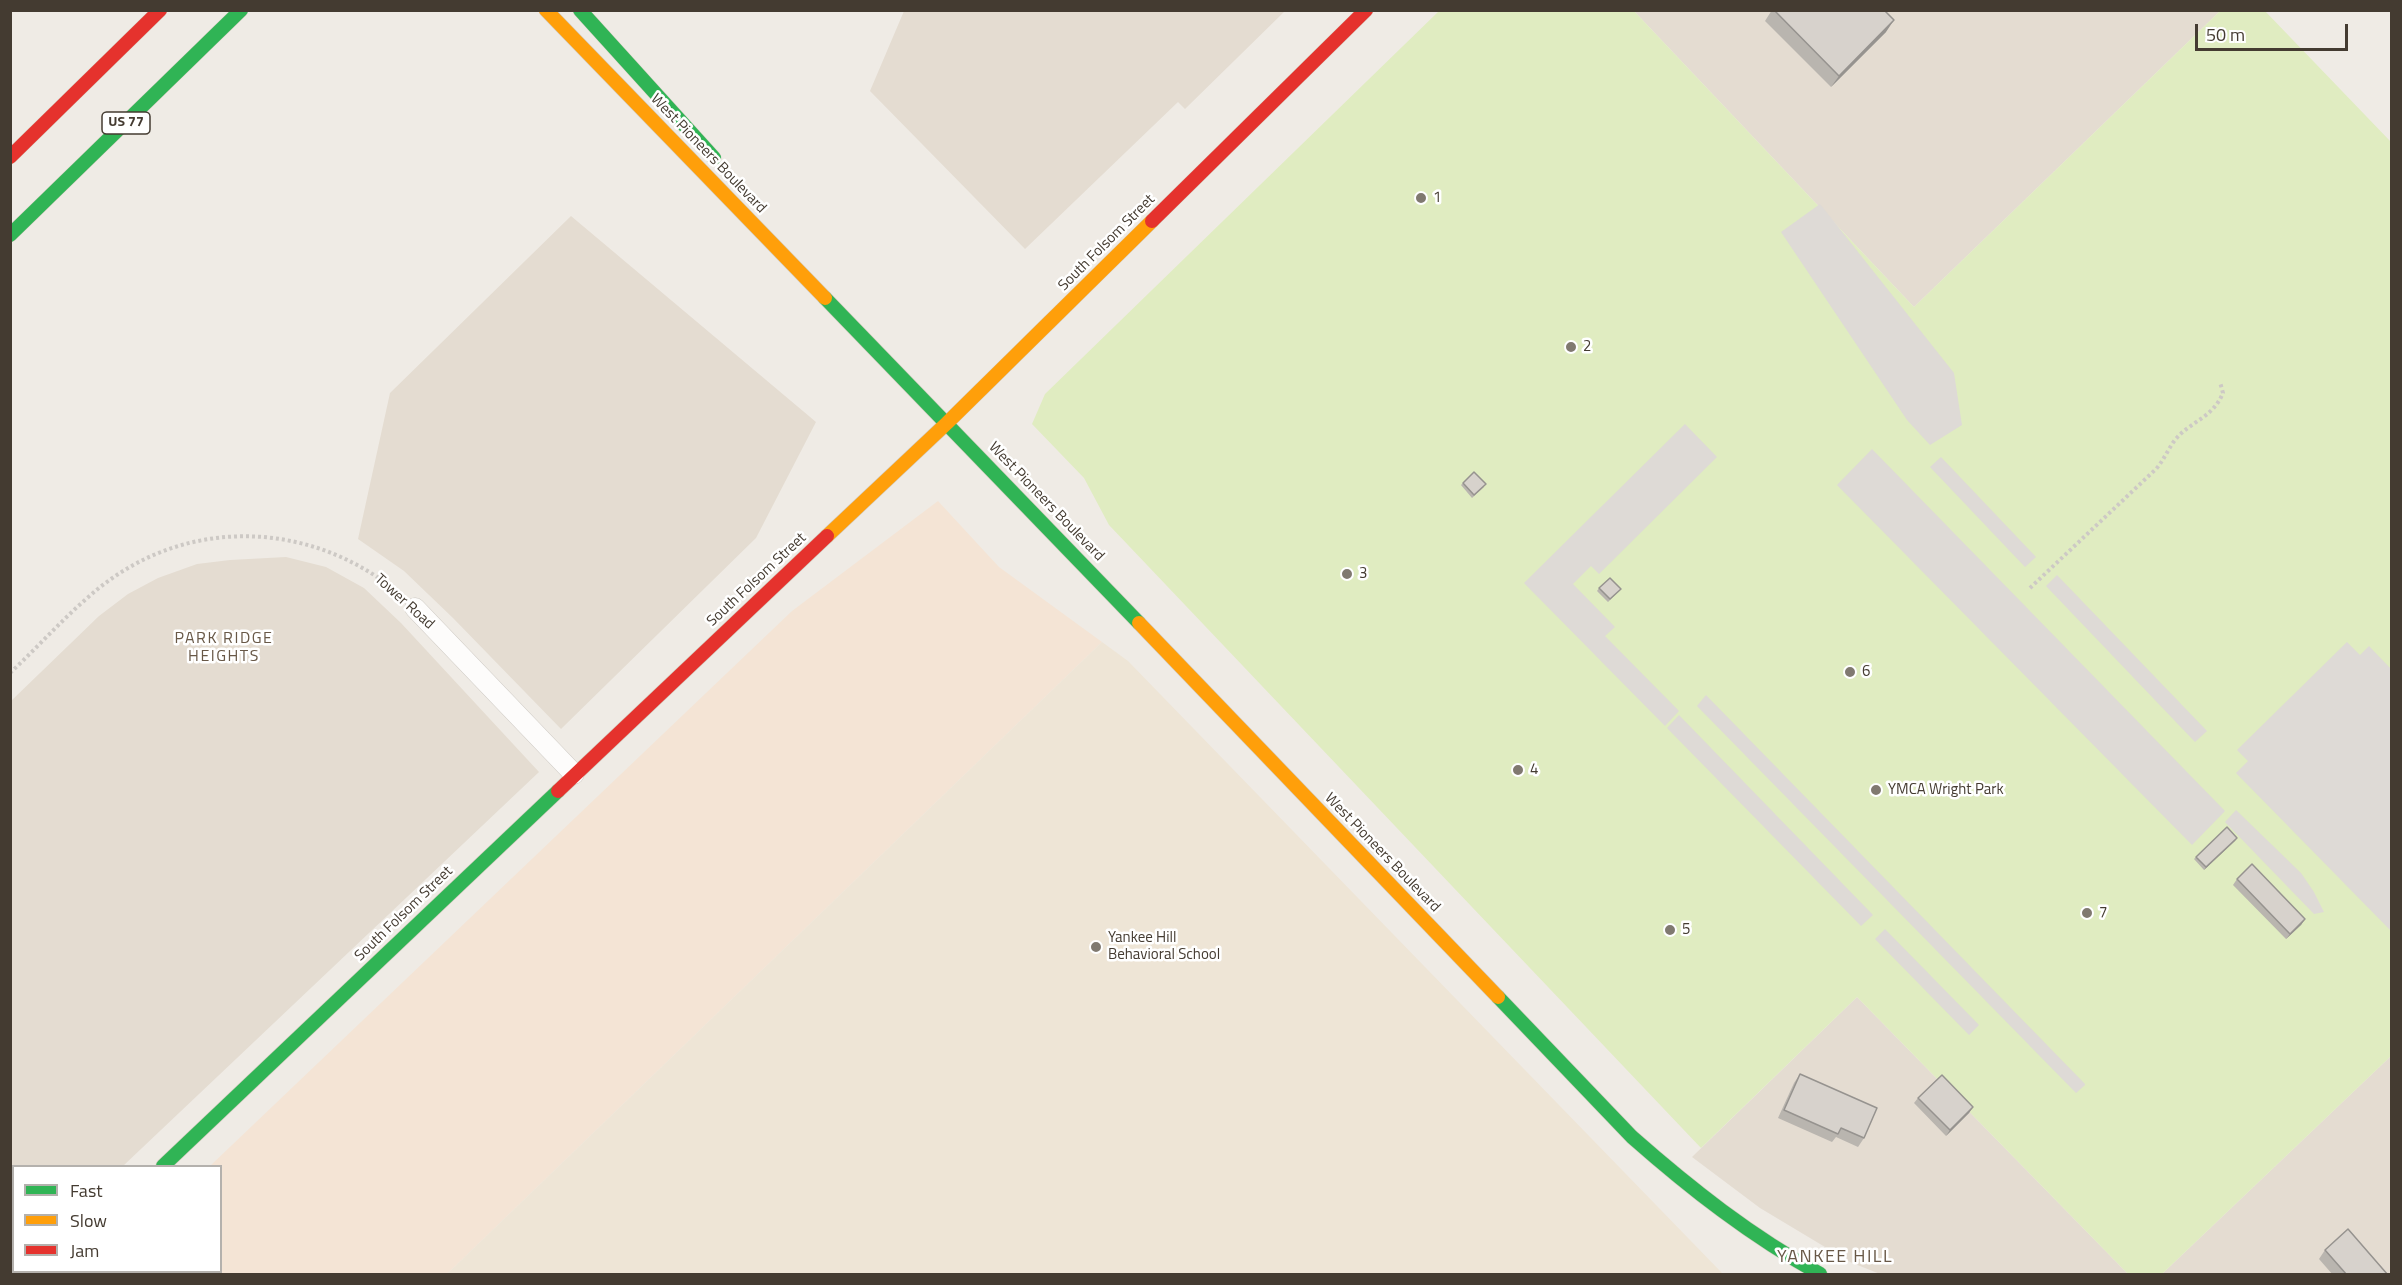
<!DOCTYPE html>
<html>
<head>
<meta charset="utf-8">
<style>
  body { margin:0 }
  #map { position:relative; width:2402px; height:1285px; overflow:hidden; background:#efebe5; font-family:"Titillium Web",sans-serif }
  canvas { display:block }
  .frame { position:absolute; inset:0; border:12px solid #443b31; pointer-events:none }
  .legend { position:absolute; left:12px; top:1165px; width:210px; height:108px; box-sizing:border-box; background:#fff; border:2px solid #b4b1ad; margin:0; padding:8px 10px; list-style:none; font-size:18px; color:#443b31 }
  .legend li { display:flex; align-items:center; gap:12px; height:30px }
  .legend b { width:30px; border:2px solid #b4b1ad }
  .scale { position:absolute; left:2195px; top:24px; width:153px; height:27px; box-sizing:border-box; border:3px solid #443b31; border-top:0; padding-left:8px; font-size:18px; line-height:21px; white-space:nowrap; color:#443b31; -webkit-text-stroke:4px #fff; paint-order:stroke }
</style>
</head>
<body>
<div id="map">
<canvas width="2402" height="1285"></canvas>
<div class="frame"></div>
<ul class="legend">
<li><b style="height:8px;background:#30b455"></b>Fast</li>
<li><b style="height:8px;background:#ff9f0a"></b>Slow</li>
<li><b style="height:8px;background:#e5322d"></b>Jam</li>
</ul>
<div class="scale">50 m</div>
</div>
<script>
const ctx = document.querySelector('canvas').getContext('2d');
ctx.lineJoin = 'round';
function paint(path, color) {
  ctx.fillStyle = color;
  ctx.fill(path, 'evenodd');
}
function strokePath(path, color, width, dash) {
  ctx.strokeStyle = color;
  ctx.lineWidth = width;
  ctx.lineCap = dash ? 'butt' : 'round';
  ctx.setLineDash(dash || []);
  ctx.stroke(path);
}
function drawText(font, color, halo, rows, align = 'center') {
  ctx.font = font + ' "Titillium Web",sans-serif';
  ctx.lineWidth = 5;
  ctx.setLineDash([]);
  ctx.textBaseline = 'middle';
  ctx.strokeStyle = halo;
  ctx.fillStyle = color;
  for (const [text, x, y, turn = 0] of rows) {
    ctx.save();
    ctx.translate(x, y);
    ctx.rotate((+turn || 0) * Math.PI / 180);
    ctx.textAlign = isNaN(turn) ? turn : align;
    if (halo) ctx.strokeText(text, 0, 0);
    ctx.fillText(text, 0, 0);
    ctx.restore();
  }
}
paint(new Path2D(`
  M904,11V10L1285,11L1185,109L1178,102L1025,249L870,91Z
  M1634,11H2220L1914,307Z
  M571,216L816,422L756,538L561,729L453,618L404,571L358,539L390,393Z
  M286,557L326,567L364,588L401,623L539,772L123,1166H14V1268L11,1270V701L99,616L128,594L158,578L197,564L230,560Z
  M1857,997L2128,1274H1880L1850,1262L1760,1208L1692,1157Z
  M2391,1056V1274H2162Z`), '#e4dcd1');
paint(new Path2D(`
  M938,501L999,567L1102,642L447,1274H115V1272H220V1166H210L792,611Z`), '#f4e4d5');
paint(new Path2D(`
  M1102,642L1128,661L1723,1274H447Z`), '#eee5d6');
paint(new Path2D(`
  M1439,11H1634L1914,307L2220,11H2265L2391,142V1056L2162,1274H2128L1857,997L1701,1148L1109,525L1084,478L1032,424L1045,394Z`), '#e0ecc1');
paint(new Path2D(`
  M1820,204L1954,373L1962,425L1930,445L1907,420L1781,232Z
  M1685,424L1717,457L1599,574L1591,566L1573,584L1615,627L1605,636L1679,711L1665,726L1524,583Z
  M1872,449L2225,811L2192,845L1837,485Z
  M1941,457L2036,557L2025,567L1930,467Z
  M2057,575L2207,731L2195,742L2046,586Z
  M2347,642L2360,655L2369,646L2391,669V931L2236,773L2248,761L2237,750Z
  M1706,695L2085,1084V1085L2076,1093L1697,706Z
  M1679,715L1873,915L1861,926L1667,728Z
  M2236,810L2301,873L2314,892L2324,912L2314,914L2225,822Z
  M1885,929L1979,1025L1969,1035L1875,939Z`), '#dedad6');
const street = new Path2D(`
  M415,608L574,774`);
const fast = new Path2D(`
  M580,10L714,158
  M10,235L241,10
  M825,298L1139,623
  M1498,997L1632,1137C1691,1189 1751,1236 1820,1274
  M163,1166L558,791`);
const slow = new Path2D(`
  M546,10L825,298
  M827,536L947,423L1152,221
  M1139,623L1498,997
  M51,1274L54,1272`);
const jam = new Path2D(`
  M10,157L160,10
  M1152,221L1366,10
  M558,791L827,536`);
strokePath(street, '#cbc7c1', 21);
strokePath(fast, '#d0c9bc', 15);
strokePath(slow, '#d0c9bc', 15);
strokePath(jam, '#d0c9bc', 15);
strokePath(new Path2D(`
  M2030,588L2156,469C2164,460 2168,449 2175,440C2190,421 2212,419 2223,393L2220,382
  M10,673C40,645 68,613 99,588C190,515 314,521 401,595`), '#cdc9c5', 4, [3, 3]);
strokePath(street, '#fdfcfb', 20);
strokePath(fast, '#30b455', 14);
strokePath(slow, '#ff9f0a', 14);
strokePath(jam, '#e5322d', 14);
paint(new Path2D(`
  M1772,10H1884L1886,32L1831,87L1765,21Z
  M1463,483L1484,487L1472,498L1461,485Z
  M1599,588L1621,589L1608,602L1597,591Z
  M2237,838L2204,870L2194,859L2196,857Z
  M2237,879L2305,919L2301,925L2286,939L2233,885Z
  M1800,1074L1864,1138L1858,1147L1836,1137L1832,1142L1778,1118L1794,1083Z
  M1918,1098L1973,1107L1969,1113L1946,1136L1914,1103Z
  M2325,1250L2388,1275H2333L2319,1259Z`), '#b9b5af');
paint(new Path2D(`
  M1894,20L1886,32L1831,87L1839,76Z
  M2237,838L2235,841L2204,870L2206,867Z
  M2305,919L2301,925L2286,939L2290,934Z
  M1973,1107L1969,1113L1946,1136L1950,1130Z`), '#96938f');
const building = new Path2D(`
  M1774,10H1884L1894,20L1839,76Z
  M1474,472L1486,484L1474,495L1463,483Z
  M1610,578L1621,589L1610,599L1599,588Z
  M2227,827L2237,838L2206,867L2196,857Z
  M2252,864L2305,919L2290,934L2237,879Z
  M1800,1074L1877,1108L1864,1138L1841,1128L1838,1134L1784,1110Z
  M1942,1075L1973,1107L1950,1130L1918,1098Z
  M2348,1229L2388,1275H2347L2325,1250Z`);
paint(building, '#d7d2cc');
strokePath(building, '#96938f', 1.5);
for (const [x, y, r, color] of [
  [1421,198,6,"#807970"],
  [1571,347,6,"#807970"],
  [1347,574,6,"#807970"],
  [1850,672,6,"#807970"],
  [1518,770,6,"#807970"],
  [1876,790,6,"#807970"],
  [2087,913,6,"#807970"],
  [1670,930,6,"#807970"],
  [1096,947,6,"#807970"]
]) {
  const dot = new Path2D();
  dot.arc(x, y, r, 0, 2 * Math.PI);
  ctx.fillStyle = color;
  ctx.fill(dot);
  strokePath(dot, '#fff', 2);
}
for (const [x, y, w] of [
  [126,123,48]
]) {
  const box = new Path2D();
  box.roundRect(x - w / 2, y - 11, w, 22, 4.5);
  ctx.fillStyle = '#fff';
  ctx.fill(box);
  strokePath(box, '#443b31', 1.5);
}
drawText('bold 14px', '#443b31', null, [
  ["US 77",126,123]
]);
drawText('15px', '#443b31', '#fff', [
  ["West Pioneers Boulevard",708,154,46],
  ["South Folsom Street",1107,243,-45],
  ["West Pioneers Boulevard",1046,502,46],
  ["South Folsom Street",757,580,-43],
  ["Tower Road",404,602,42],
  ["West Pioneers Boulevard",1382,853,46],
  ["South Folsom Street",404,914,-44]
]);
drawText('15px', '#443b31', '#fff', [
  ["1",1433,198],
  ["2",1583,347],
  ["3",1359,574],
  ["6",1862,672],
  ["4",1530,770],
  ["YMCA Wright Park",1888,790],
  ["7",2099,913],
  ["5",1682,930],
  ["Yankee Hill",1108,938],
  ["Behavioral School",1108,955]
], 'left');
ctx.letterSpacing = '1.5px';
drawText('16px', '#685847', '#fff', [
  ["PARK RIDGE",224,639],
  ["HEIGHTS",224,657]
]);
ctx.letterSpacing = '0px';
ctx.letterSpacing = '1.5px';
drawText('18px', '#685847', '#fff', [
  ["YANKEE HILL",1835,1258]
]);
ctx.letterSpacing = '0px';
</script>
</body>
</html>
